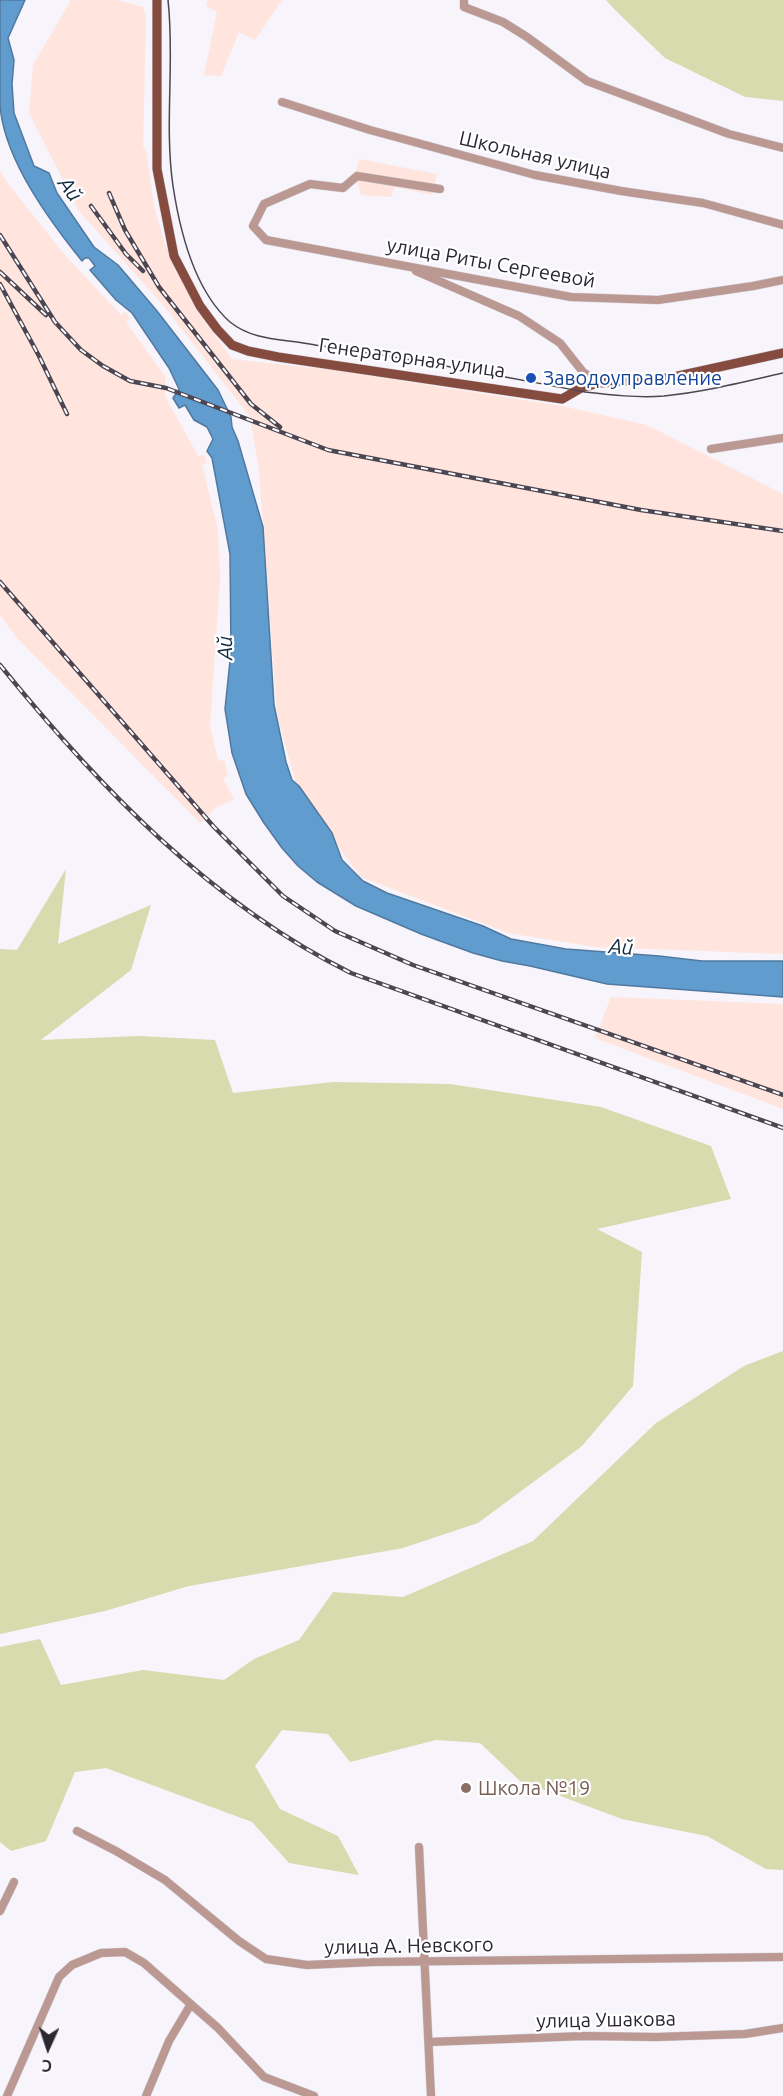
<!DOCTYPE html>
<html>
<head>
<meta charset="utf-8">
<style>
  body { margin:0 }
  #map { position:relative; width:783px; height:2096px; overflow:hidden; background:#f7f4fb; font-family:Ubuntu,sans-serif }
  canvas { display:block }
  .north { position:absolute; left:18px; top:2018px; width:60px; height:60px; -webkit-text-stroke:4px #fff; paint-order:stroke; rotate:183deg; font-size:16px; font-weight:700; line-height:24px; text-align:center; color:#2d2734 }
  .north::after { content:''; display:block; margin:auto; width:21px; height:27px; background:#2d2734; clip-path:polygon(50% 0,100% 100%,50% 72%,0 100%) }
</style>
</head>
<body>
<div id="map">
<canvas width="783" height="2096"></canvas>
<div class="north">С</div>
</div>
<script>
const ctx = document.querySelector('canvas').getContext('2d');
ctx.lineJoin = 'round';
function paint(path, color) {
  ctx.fillStyle = color;
  ctx.fill(path, 'evenodd');
}
function strokePath(path, color, width, dash) {
  ctx.strokeStyle = color;
  ctx.lineWidth = width;
  ctx.lineCap = dash ? 'butt' : 'round';
  ctx.setLineDash(dash || []);
  ctx.stroke(path);
}
function drawText(font, color, halo, rows, align = 'center') {
  ctx.font = font + ' Ubuntu,sans-serif';
  ctx.lineWidth = 4.5;
  ctx.setLineDash([]);
  ctx.textBaseline = 'middle';
  ctx.strokeStyle = halo;
  ctx.fillStyle = color;
  for (const [text, x, y, turn = 0] of rows) {
    ctx.save();
    ctx.translate(x, y);
    ctx.rotate((+turn || 0) * Math.PI / 180);
    ctx.textAlign = isNaN(turn) ? turn : align;
    if (halo) ctx.strokeText(text, 0, 0);
    ctx.fillText(text, 0, 0);
    ctx.restore();
  }
}
paint(new Path2D(`
  M71,0H117L143,7L146,17L143,148L146,149L154,206L165,244L198,312L232,359L332,370L562,406L647,425L783,494V954L595,947L508,933L361,877L300,798L277,715L259,470L250,417L163,305L78,210L29,113L33,65Z
  M208,0H282L255,40L239,32L221,76L204,75L217,12L206,6Z
  M359,159L437,174L432,195L395,187L391,197L361,195L355,175Z
  M0,171L6,181L65,255L121,315L126,312L130,319L126,322L165,376V396L198,456L204,455L207,463L202,464L218,530L220,579L210,725L218,761L224,760L228,775L223,778L234,799L214,809L204,821L200,823L16,637L0,615Z
  M611,997L783,1004V1109L595,1038Z`), '#ffe5dd');
paint(new Path2D(`
  M606,0H783V101L745,97L665,58L615,10Z
  M66,869L58,944L151,905L131,970L41,1040L139,1036L215,1040L233,1093L333,1082L450,1084L601,1107L711,1146L731,1199L597,1229L642,1252L633,1386L582,1446L478,1523L403,1548L189,1586L105,1611L0,1634V949L17,950Z
  M783,1351V1870L766,1869L707,1836L622,1819L520,1781L480,1743L436,1740L350,1762L328,1734L282,1730L255,1766L280,1809L338,1836L359,1875L289,1863L252,1822L106,1768L75,1772L46,1841L11,1851L0,1842V1647L40,1639L61,1685L143,1670L224,1680L254,1659L299,1640L333,1592L403,1597L533,1541L656,1423L744,1366Z`), '#d7dbae');
const water = new Path2D(`
  M0,0H25L8,38L14,60L12,84L14,113L34,166L49,173L57,193L94,247L118,265L157,311L218,390L231,417L232,427L238,441L263,527L274,705L286,762L292,780L299,786L332,833L342,860L363,881L387,893L483,926L511,939L566,949L659,956L702,961H783V997L607,984L530,966L502,961L473,953L421,934L356,906L317,882L298,866L282,848L264,823L246,794L232,753L225,709L231,651L230,554L212,458L207,451L213,439L207,427L194,420L185,405L179,408L173,398L179,389L169,368L132,313L116,300L90,270L95,266L89,258H85L82,261C49,220 4,159 0,105C0,71 0,35 0,0Z`);
paint(water, '#609cce');
strokePath(water, '#5179a0', 1.5);
const minor = new Path2D(`
  M464,0V7L503,22L527,37L587,81L729,134L783,148
  M282,102L370,130L535,175L621,191L703,203L783,225
  M440,189L357,176L343,188L310,184L264,204L253,226L266,240L571,297L658,300L753,286L783,280
  M416,271L519,316L560,343L583,372L599,383
  M711,449L783,438
  M77,1831L116,1851L165,1880L239,1941L266,1959L307,1965L373,1962L783,1957
  M419,1847L431,2096
  M0,1911L14,1882
  M429,2042L584,2036L657,2037L745,2034L783,2028
  M7,2096L59,1977L72,1965L101,1953L125,1952L144,1963L218,2028L264,2077L314,2096
  M146,2096L169,2041L191,2004`);
const major = new Path2D(`
  M157,0V169L174,256L200,306L217,329L232,345L248,351L278,357L562,399L581,388L599,383L669,378L783,353`);
strokePath(minor, '#d3cfd7', 9);
strokePath(major, '#d3cfd7', 10);
strokePath(minor, '#bb9891', 8);
strokePath(major, '#854b3f', 9);
strokePath(new Path2D(`
  M168,0C175,62 164,124 173,186C180,232 194,290 230,322C251,339 277,339 303,343C327,347 351,350 375,354C445,365 515,379 585,392C611,395 638,398 664,396C704,392 744,382 783,373`), '#4b4652', 1.5);
const rail = new Path2D(`
  M109,193L125,230L159,287L251,404L280,427
  M91,206L126,254L143,271
  M0,235L55,322L81,350L103,366L130,381L166,388L328,450L641,510L783,531
  M0,272L46,315
  M0,284L39,356L67,414
  M0,582L214,827L283,896L335,931L413,965L783,1095
  M0,665C98,786 210,903 351,973L783,1128`);
strokePath(rail, '#4b4652', 4.5);
strokePath(rail, '#fff', 2, [7]);
for (const [x, y, r, color] of [
  [531,378,6,"#1a4fb4"],
  [466,1788,6,"#8d6e63"]
]) {
  const dot = new Path2D();
  dot.arc(x, y, r, 0, 2 * Math.PI);
  ctx.fillStyle = color;
  ctx.fill(dot);
  strokePath(dot, '#fff', 2);
}
drawText('20px', '#2d2734', '#fff', [
  ["Школьная улица",535,155,13],
  ["улица Риты Сергеевой",491,263,10],
  ["Генераторная улица",412,358,8],
  ["улица А. Невского",409,1946,-1],
  ["улица Ушакова",606,2020,-1]
]);
drawText('20px', '#164399', '#fff', [
  ["Заводоуправление",543,378]
], 'left');
drawText('20px', '#785e54', '#fff', [
  ["Школа №19",478,1788]
], 'left');
drawText('italic 21px', '#112c41', '#fff', [
  ["Ай",70,189,53],
  ["Ай",225,648,-91],
  ["Ай",621,947,4]
]);
</script>
</body>
</html>
